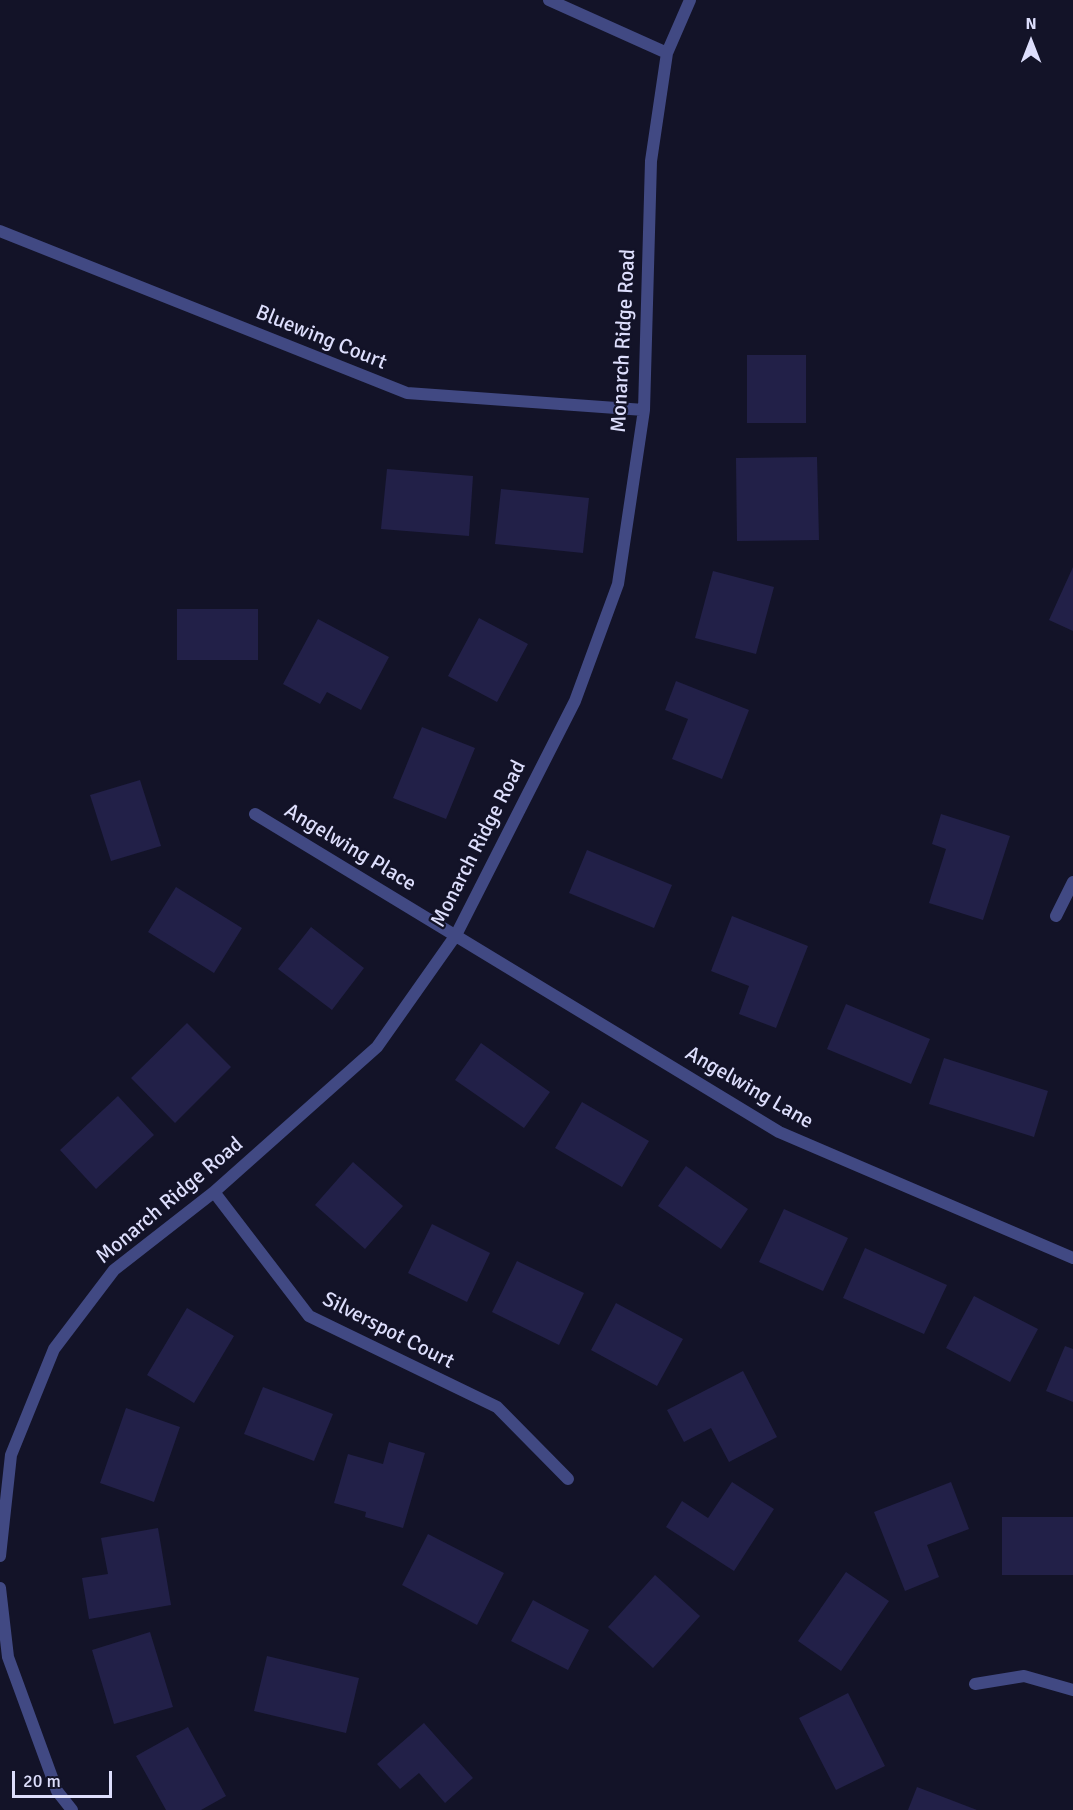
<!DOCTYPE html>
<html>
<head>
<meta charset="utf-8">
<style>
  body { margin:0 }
  #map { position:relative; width:1073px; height:1810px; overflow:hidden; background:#131328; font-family:Signika,sans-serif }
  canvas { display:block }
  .north { position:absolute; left:1001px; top:12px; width:60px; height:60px; -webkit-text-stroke:4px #131328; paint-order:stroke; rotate:0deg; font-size:16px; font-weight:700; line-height:24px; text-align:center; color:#dddefc }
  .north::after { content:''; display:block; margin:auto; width:21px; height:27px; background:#dddefc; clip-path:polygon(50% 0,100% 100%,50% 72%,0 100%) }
  .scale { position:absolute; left:12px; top:1771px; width:100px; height:27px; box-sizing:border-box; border:3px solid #dddefc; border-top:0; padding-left:8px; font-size:18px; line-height:21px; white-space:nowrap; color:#dddefc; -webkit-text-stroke:4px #131328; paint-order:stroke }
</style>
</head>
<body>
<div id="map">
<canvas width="1073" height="1810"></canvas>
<div class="north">N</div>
<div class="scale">20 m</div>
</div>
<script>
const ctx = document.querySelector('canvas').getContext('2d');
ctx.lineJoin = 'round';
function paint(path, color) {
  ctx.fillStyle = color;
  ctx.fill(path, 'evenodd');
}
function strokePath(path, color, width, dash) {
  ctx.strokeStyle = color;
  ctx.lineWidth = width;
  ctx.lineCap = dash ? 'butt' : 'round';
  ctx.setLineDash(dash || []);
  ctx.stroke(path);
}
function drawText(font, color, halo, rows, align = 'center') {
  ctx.font = font + ' Signika,sans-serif';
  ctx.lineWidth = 4.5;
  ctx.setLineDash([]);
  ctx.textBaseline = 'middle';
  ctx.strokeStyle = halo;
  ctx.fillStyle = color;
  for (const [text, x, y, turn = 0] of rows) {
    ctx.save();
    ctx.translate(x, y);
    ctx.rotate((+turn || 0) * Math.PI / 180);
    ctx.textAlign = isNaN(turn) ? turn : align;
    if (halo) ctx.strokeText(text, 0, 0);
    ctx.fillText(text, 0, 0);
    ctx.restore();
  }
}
paint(new Path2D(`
  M747,355H806V423H747Z
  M817,457L819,540L737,541L736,458Z
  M387,469L473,476L469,536L381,529Z
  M501,489L589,498L583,553L495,544Z
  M1073,567V631L1049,620Z
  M713,571L774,587L756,654L695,638Z
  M177,609H258V660H177Z
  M479,618L528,644L497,702L448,676Z
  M318,619L389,657L361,710L327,692L320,704L283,684Z
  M676,681L749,710L722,779L672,759L688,719L665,710Z
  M422,727L475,748L446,819L393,798Z
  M140,780L161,846L111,861L90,795Z
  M941,814L1010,836L983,920L929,903L946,849L932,844Z
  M587,850L672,885L654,928L569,893Z
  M176,887L242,928L214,973L148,932Z
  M732,916L808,946L776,1028L739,1014L749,986L711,971Z
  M311,927L364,968L332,1010L278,969Z
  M846,1004L930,1039L911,1084L827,1049Z
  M187,1023L231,1067L175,1123L131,1078Z
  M481,1043L550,1092L524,1128L455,1080Z
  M944,1058L1048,1091L1034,1137L929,1104Z
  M118,1096L154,1135L96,1189L60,1150Z
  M582,1102L649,1141L622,1187L555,1148Z
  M353,1162L403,1206L365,1249L315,1205Z
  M686,1166L748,1209L721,1249L658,1206Z
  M784,1209L848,1238L823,1291L759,1262Z
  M432,1224L490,1253L467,1302L408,1273Z
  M865,1248L947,1285L924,1334L843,1298Z
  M517,1261L584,1293L559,1345L492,1312Z
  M974,1296L1038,1329L1010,1382L946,1348Z
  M616,1303L683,1339L657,1386L591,1350Z
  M187,1308L234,1336L194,1403L147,1375Z
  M1065,1346L1073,1349V1402L1046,1391Z
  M743,1371L777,1437L729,1462L711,1428L684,1442L667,1410Z
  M263,1387L333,1414L314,1461L244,1434Z
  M126,1408L180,1427L154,1502L100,1483Z
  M389,1442L425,1453L403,1528L365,1517L366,1512L334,1503L348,1454L383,1464Z
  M732,1482L774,1509L734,1571L666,1527L682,1501L708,1518Z
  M951,1482L969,1529L927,1545L939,1577L905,1591L874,1512Z
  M1002,1517H1073V1575H1002Z
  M158,1528L171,1605L89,1619L82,1578L108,1574L101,1538Z
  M428,1534L504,1573L477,1625L402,1585Z
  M846,1572L889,1601L841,1671L798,1641Z
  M655,1575L700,1616L653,1668L608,1627Z
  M533,1600L589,1630L568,1670L511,1641Z
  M150,1632L173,1707L114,1724L92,1650Z
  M267,1656L359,1678L346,1733L254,1711Z
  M848,1693L885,1766L836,1790L799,1718Z
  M424,1723L473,1778L445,1803L419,1773L400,1789L377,1764Z
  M188,1727L226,1796L201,1810H166L136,1756Z
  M917,1787L977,1810H908Z`), '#222048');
strokePath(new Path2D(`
  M549,0L667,53
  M0,231L407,393L644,410
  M255,814L779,1132L1073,1258
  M1056,916L1073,882
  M214,1192L309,1316L497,1407L568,1479
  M0,1556L11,1455L54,1349L114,1270L214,1192L377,1047L456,935L575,701L618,584L644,410L651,161L667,53L690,0
  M0,1588L8,1657L57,1791L72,1810
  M975,1684L1024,1676L1073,1690`), '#414983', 12);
drawText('21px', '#dddefc', '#131328', [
  ["Bluewing Court",321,338,22],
  ["Monarch Ridge Road",624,341,-87],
  ["Monarch Ridge Road",479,844,-63],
  ["Angelwing Place",350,848,31],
  ["Angelwing Lane",749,1088,30],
  ["Monarch Ridge Road",170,1201,-40],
  ["Silverspot Court",388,1331,27]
]);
</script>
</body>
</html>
